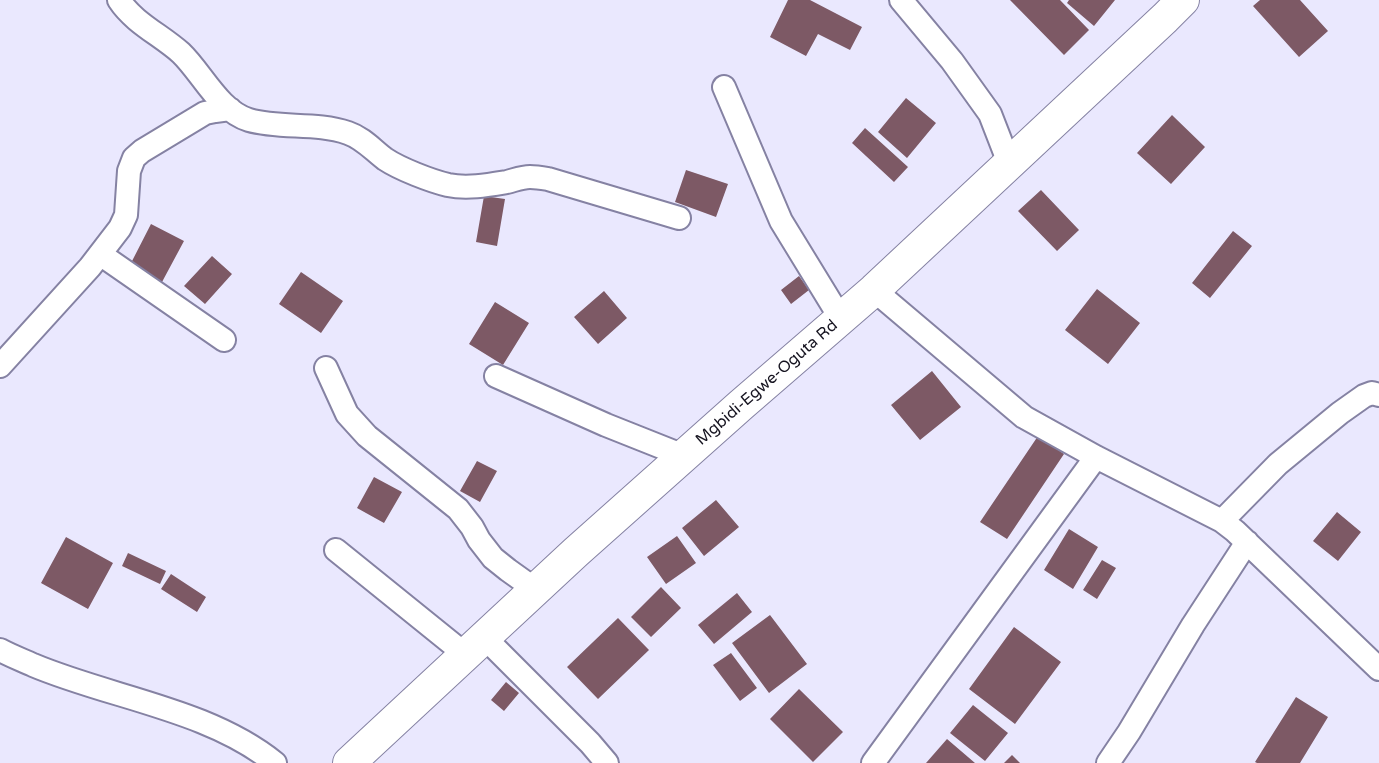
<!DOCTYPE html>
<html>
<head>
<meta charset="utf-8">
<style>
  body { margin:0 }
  canvas { display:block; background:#eae8fe }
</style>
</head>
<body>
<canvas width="1379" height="763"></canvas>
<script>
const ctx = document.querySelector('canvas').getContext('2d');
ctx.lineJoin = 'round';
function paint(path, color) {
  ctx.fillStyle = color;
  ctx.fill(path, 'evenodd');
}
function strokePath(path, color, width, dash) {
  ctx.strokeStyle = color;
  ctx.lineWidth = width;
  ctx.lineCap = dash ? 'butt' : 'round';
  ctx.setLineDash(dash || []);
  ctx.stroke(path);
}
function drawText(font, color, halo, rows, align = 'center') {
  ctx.font = font + ' "Varela Round",sans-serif';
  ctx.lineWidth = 4.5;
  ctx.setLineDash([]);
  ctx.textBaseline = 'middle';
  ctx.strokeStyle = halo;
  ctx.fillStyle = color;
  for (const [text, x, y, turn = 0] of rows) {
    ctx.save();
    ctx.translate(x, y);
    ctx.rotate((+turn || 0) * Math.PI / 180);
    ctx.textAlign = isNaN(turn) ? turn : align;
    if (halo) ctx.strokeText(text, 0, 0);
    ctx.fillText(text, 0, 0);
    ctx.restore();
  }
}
paint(new Path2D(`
  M788,0H810L862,27L850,50L818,34L806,56L770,37Z
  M1010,0H1060L1089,30L1064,55Z
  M1069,0H1115L1094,26L1067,3Z
  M1260,0H1300L1328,31L1299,57L1253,6Z
  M906,98L936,123L907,158L878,132Z
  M1172,115L1205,147L1171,184L1137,153Z
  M865,128L908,167L894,182L852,143Z
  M686,170L728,184L716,217L675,202Z
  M1041,190L1079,230L1057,251L1018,211Z
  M484,196L505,199L497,246L476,242Z
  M151,224L184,241L162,282L130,265Z
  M1233,231L1252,246L1210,298L1192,283Z
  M212,256L232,274L205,304L184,286Z
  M301,272L343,301L321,333L279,304Z
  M799,276L809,290L791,304L781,290Z
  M1097,289L1140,323L1108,364L1065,330Z
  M604,291L627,318L598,344L574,317Z
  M495,302L529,323L503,365L469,344Z
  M932,371L961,407L920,440L891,405Z
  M1038,436L1064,454L1007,539L980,522Z
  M477,461L497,471L480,502L460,491Z
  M374,477L402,492L384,523L357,508Z
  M716,500L739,527L704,556L682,528Z
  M1337,512L1361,532L1338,561L1313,541Z
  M1069,529L1098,547L1073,589L1044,570Z
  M677,536L696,563L666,584L647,557Z
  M66,537L113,563L88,609L41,583Z
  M128,553L166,571L160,584L122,566Z
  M1102,560L1116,568L1097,599L1083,590Z
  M171,574L206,597L197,612L161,589Z
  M661,587L681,608L651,637L631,617Z
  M737,593L752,612L714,644L698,625Z
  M770,615L807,664L769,693L732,643Z
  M618,618L649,650L598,699L567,667Z
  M1014,627L1061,662L1015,724L969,689Z
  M731,653L757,688L740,701L713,665Z
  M506,682L519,693L504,711L491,700Z
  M799,689L843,732L813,762L770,719Z
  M1296,697L1328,717L1300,763H1257L1255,762Z
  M973,705L1008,733L985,761L950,733Z
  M947,739L975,763H926Z
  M1012,755L1020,763H1004Z`), '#7d5965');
const street = new Path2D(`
  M119,0C134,23 161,35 181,53C202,73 219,111 249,120C281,129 316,122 348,133C363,138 373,150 385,159C400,169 431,181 448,185C467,189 489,185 507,182C515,180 522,177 530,177C536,177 542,178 548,179L679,218
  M901,0L952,61L990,114L1009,163
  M724,87L781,221L841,319
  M100,254L224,340
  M874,290L1024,417L1096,457L1222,521L1235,531L1379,669
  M0,366L90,267L120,228L126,215L129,171L134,158L142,151L205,113L215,111L230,109
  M326,368L347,414L367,436L458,509L472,527L479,540L493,558L508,570L536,590
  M496,376L606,425L684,456
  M1222,521L1278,464L1340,413L1364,396L1372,393L1379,395
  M336,550L466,655
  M485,638L590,743L607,763
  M0,650C11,656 22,660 33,665C111,698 208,709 275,763
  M873,763L1096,457
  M1108,763L1129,732L1193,625L1247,542`);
const secondary = new Path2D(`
  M349,763L576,552L741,405L874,290L1165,18L1183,0`);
strokePath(street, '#8582a3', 26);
strokePath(secondary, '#8582a3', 34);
strokePath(street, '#fff', 22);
strokePath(secondary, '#fff', 32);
drawText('16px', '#161420', '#fff', [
  ["Mgbidi-Egwe-Oguta Rd",767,383,-41]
]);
</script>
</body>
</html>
